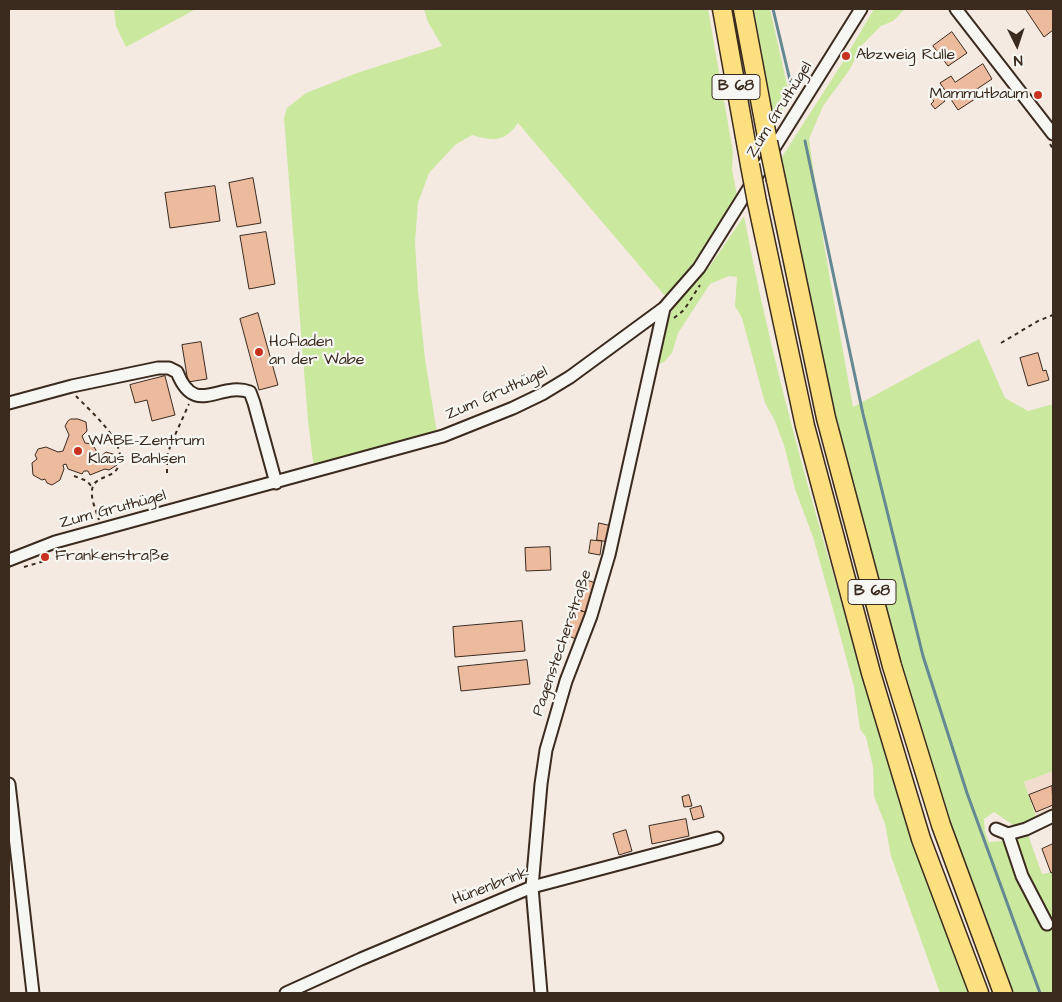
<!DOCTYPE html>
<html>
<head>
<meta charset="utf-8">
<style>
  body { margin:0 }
  #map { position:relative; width:1062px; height:1002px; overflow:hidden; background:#f4eae1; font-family:"Architects Daughter",sans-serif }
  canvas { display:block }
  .frame { position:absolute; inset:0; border:10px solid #3b2a1e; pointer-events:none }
  .north { position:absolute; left:992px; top:20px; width:50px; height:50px; -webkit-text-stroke:4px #f6f6f2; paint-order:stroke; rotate:176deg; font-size:14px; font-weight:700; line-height:20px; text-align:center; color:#3b2a1e }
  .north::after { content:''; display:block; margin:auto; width:18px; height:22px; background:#3b2a1e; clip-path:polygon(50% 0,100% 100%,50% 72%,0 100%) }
</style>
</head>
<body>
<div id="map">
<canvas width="1062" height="1002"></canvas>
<div class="frame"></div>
<div class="north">N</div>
</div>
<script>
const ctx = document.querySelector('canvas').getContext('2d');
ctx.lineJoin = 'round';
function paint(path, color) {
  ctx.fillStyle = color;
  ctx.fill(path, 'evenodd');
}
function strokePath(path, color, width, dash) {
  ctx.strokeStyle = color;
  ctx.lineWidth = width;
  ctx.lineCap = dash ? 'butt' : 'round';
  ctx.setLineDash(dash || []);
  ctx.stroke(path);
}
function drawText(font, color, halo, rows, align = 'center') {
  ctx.font = font + ' "Architects Daughter",sans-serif';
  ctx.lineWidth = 4.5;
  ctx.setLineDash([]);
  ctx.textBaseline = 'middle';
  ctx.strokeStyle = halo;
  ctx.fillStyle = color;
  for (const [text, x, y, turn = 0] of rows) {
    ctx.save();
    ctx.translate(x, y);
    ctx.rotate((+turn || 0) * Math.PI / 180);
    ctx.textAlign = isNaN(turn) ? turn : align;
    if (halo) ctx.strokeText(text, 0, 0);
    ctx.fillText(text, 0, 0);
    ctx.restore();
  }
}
paint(new Path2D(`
  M1053,771V811L1037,819L1024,782Z`), '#f2dccd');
paint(new Path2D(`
  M114,9H196L126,47L116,26Z
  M424,9H708L733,152L732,169L738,201L694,267L666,297L518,123C504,143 493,141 472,135L455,145L429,173L418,203L415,242L418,291L425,359L437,433L314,469L308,421L284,118L287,108L306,93L357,73L442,46L428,22Z
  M752,9H770L790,98L774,121Z
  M874,9H905L893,21L881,26L862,45L850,69L823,106L809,139L824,245L853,407L979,339L1005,398L1028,411L1053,404V771L1024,782L1037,819L1013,825L994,812L984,819L985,832L989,842L1002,841L1008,834L1026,829L1042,874L1053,872V993H1013L957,844L911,701L836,417L805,285L780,160L841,65Z
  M744,216C766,333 796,446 829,560C842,603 853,646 866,689C897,791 932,892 968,993H940L891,856L885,824L874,796L873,767L866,737L860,729L854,687L836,620L813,537L795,489L784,445L775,421L765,403L742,318L735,306L737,277L729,276L710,284L678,333L672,353L664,362L659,364L656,362L663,330L674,307L710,266Z`), '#cbe89f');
strokePath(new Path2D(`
  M773,9L793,93
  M805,141L863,414L923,656L967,793L1040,993`), '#658993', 3);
const building = new Path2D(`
  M1028,9H1053V30L1044,37L1026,10Z
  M952,32L967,53L948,66L933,46Z
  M983,64L992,79L971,93L975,99L958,110L940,83L951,76L955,82Z
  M937,91L945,101L935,109L931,104L934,101L930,97Z
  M253,178L261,223L237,227L229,183Z
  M215,186L220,221L170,228L165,193Z
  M266,232L275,284L249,289L240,236Z
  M258,313L278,385L259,390L240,319Z
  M201,342L207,379L188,382L182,345Z
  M1038,353L1043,371L1046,370L1049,380L1028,386L1020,358Z
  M165,376L175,415L152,421L147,400L135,403L130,385Z
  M71,419H78L86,422L87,431L82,436L85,443L92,444L96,450V454L101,456L106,452L116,455L118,460L117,465L109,470L105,469L90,475L88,471H84L82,474L68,469L66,464L63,465L64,469L60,480L52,485L47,483L45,479L42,480L33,475L32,463L37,459L35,455L38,449L46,447L58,452L63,451L69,435L65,426L68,421Z
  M599,523L612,526L609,542L597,540Z
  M591,540L602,541L600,555L589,553Z
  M550,547L551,570L526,571L525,548Z
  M587,580L598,584L588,613L576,609Z
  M572,608L588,613L578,640L562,633Z
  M522,621L525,651L455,657L453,627Z
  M527,660L530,684L461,691L458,667Z
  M1052,786L1053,805L1036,812L1029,795Z
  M689,795L692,806L684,807L682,797Z
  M701,806L704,817L693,820L690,809Z
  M686,819L689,836L652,844L649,826Z
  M626,830L632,851L619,855L613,834Z
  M1053,844V872L1051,873L1042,849Z`);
paint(building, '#ecba9d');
strokePath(building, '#3b2a1e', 1);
const minor = new Path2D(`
  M956,9L1053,134
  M9,403L72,386L158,368H169L177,372C195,418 219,381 250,392L254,403L276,483
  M9,560L55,542L443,436L513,408L542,394L570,377L664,308L699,268L861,9
  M9,784L33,993
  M996,829L1008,834L1026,829L1053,816
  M1008,834L1022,876L1047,924
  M286,993L361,959L532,887L717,838
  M541,993L532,887L541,784L546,750L566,681L591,616L609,555L664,308`);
const highway = new Path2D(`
  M722,9L750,165
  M743,9L768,142
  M776,180L826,418L892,666L941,825L1003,993
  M757,202L805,426L871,673L921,839L979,993`);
strokePath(minor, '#3b2a1e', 15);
strokePath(highway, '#3b2a1e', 21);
strokePath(new Path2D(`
  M1050,144L1053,149
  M674,318L684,310L700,285
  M1001,343L1038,321L1053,315
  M76,396C90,411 132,446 117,469C112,477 97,477 93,486C89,496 96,510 99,520
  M167,473V456L171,444L189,404
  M74,476L87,481L92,487
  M24,567L41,562L61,553`), '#3b2a1e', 2, [4, 4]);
strokePath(minor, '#f6f6f2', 11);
strokePath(highway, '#fce080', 18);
const highwayBridge = new Path2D(`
  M768,142L776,180
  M750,165L757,202`);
strokePath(highwayBridge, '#3b2a1e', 21, []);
strokePath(highwayBridge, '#fce080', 18);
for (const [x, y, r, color] of [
  [846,56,5,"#c8321e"],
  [1038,95,5,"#c8321e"],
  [259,352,5,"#c8321e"],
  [78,451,5,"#c8321e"],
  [45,557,5,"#c8321e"]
]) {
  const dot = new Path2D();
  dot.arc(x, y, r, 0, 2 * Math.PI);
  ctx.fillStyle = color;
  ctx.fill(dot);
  strokePath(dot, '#f6f6f2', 2);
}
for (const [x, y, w] of [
  [736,87,48],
  [872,592,48]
]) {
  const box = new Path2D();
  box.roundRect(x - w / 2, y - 12.5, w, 25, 4);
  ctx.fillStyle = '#f6f6f2';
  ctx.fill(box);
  strokePath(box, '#3b2a1e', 1);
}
drawText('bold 15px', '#3b2a1e', null, [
  ["B 68",736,87],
  ["B 68",872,592]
]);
drawText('16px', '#3b2a1e', '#f6f6f2', [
  ["Abzweig Rulle",856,56],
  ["Mammutbaum",1028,95,"right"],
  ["Hofladen",269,343],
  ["an der Wabe",269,361],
  ["WABE-Zentrum",88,442],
  ["Klaus Bahlsen",88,460],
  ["Frankenstraße",55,557]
], 'left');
drawText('16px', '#3b2a1e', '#f6f6f2', [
  ["Zum Gruthügel",780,110,-58],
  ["Zum Gruthügel",497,394,-24],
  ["Zum Gruthügel",113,510,-15],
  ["Pagenstecherstraße",563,643,-71],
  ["Hünenbrink",491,887,-21]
]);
</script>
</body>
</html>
